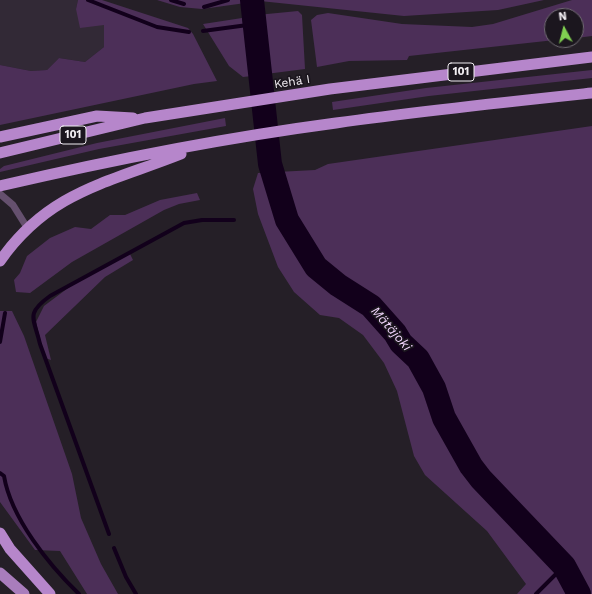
<!DOCTYPE html>
<html>
<head>
<meta charset="utf-8">
<style>
  body { margin:0 }
  #map { position:relative; width:592px; height:594px; overflow:hidden; background:#251f27; font-family:"Work Sans",sans-serif }
  canvas { display:block }
  .north { position:absolute; left:544px; top:8px; width:40px; height:40px; box-sizing:border-box; background:#1b161e; border:1px solid #716c73; border-radius:50%; rotate:353deg; font-size:11px; font-weight:700; line-height:16px; text-align:center; color:#f1edf2 }
  .north::after { content:''; display:block; margin:auto; width:14px; height:18px; background:#80d051; clip-path:polygon(50% 0,100% 100%,50% 72%,0 100%) }
</style>
</head>
<body>
<div id="map">
<canvas width="592" height="594"></canvas>
<div class="north">N</div>
</div>
<script>
const ctx = document.querySelector('canvas').getContext('2d');
ctx.lineJoin = 'round';
function paint(path, color) {
  ctx.fillStyle = color;
  ctx.fill(path, 'evenodd');
}
function strokePath(path, color, width, dash) {
  ctx.strokeStyle = color;
  ctx.lineWidth = width;
  ctx.lineCap = dash ? 'butt' : 'round';
  ctx.setLineDash(dash || []);
  ctx.stroke(path);
}
function drawText(font, color, halo, rows, align = 'center') {
  ctx.font = font + ' "Work Sans",sans-serif';
  ctx.lineWidth = 3.5;
  ctx.setLineDash([]);
  ctx.textBaseline = 'middle';
  ctx.strokeStyle = halo;
  ctx.fillStyle = color;
  for (const [text, x, y, turn = 0] of rows) {
    ctx.save();
    ctx.translate(x, y);
    ctx.rotate((+turn || 0) * Math.PI / 180);
    ctx.textAlign = isNaN(turn) ? turn : align;
    if (halo) ctx.strokeText(text, 0, 0);
    ctx.fillText(text, 0, 0);
    ctx.restore();
  }
}
paint(new Path2D(`
  M0,0H78L76,9L104,25V47L85,62L59,58L47,70L31,71L0,65Z`), '#322936');
paint(new Path2D(`
  M78,0H102L188,28L193,34L217,81L194,84L0,125V65L31,71L47,70L59,58L85,62L104,47V25L80,28L76,9Z
  M157,0H544L498,10L404,16L260,1L202,9L180,7Z
  M572,0H592V36L576,38V16H552V40H555L409,56L407,60L349,61L317,67L311,20L317,15L328,13L402,24L472,27L493,24Z
  M298,11L302,15L305,69L266,74L257,15Z
  M242,18L252,76L243,77L229,66L203,24Z
  M592,70V78L429,96L333,110L332,102L426,88Z
  M225,118L226,126L99,149L0,172V169L4,166L97,143Z
  M592,126V594H517L526,584L487,531L425,475L414,456L397,391L384,363L363,335L339,318L320,315L294,292L278,267L258,214L253,189L258,173L315,170L328,164Z
  M197,193L200,200L179,204L164,210L72,262L30,293L16,292L14,280L20,273L27,256L50,238L75,227L91,229L110,215H125L160,200Z
  M129,252L133,260L105,277L45,335L51,360L45,358L36,322L44,306L72,285Z
  M0,311H12L24,336L72,474L81,518L101,564L118,594H87L60,551L35,550L0,502Z`), '#4c2f58');
strokePath(new Path2D(`
  M88,0L157,27L189,32
  M171,0L184,4
  M204,7L228,0
  M203,31L255,24
  M0,342L5,313
  M0,473L4,476C11,518 49,565 79,594
  M109,534L40,344C34,318 25,314 50,296L184,223L202,220H234
  M537,538L543,533
  M114,548L126,577L136,594
  M536,594L564,566`), '#12001b', 4);
strokePath(new Path2D(`
  M252,0L270,164L287,220L316,267L338,285L371,306L395,333L401,343L418,359L434,388L444,418L471,466L481,479L564,566L579,594`), '#12001b', 24);
strokePath(new Path2D(`
  M0,194L13,205L28,229`), '#65506e', 7);
strokePath(new Path2D(`
  M0,573L24,594`), '#a97dbc', 11);
strokePath(new Path2D(`
  M0,137L97,116L133,118
  M0,153L145,118L330,89L592,57
  M0,186C111,160 223,138 336,123C421,111 507,102 592,93
  M0,261C49,191 108,183 181,154
  M0,533L10,549L50,594`), '#b686cb', 11);
for (const [x, y, w] of [
  [461,72,26],
  [73,135,26]
]) {
  const box = new Path2D();
  box.roundRect(x - w / 2, y - 9, w, 18, 3);
  ctx.fillStyle = '#1b161e';
  ctx.fill(box);
  strokePath(box, '#f1edf2', 1);
}
drawText('bold 11px', '#f1edf2', null, [
  ["101",461,72],
  ["101",73,135]
]);
drawText('12px', '#f1edf2', '#1b161e', [
  ["Kehä I",292,82,-9]
]);
drawText('italic 13px', '#f3d7ff', '#1b161e', [
  ["Mätäjoki",391,329,49]
]);
</script>
</body>
</html>
